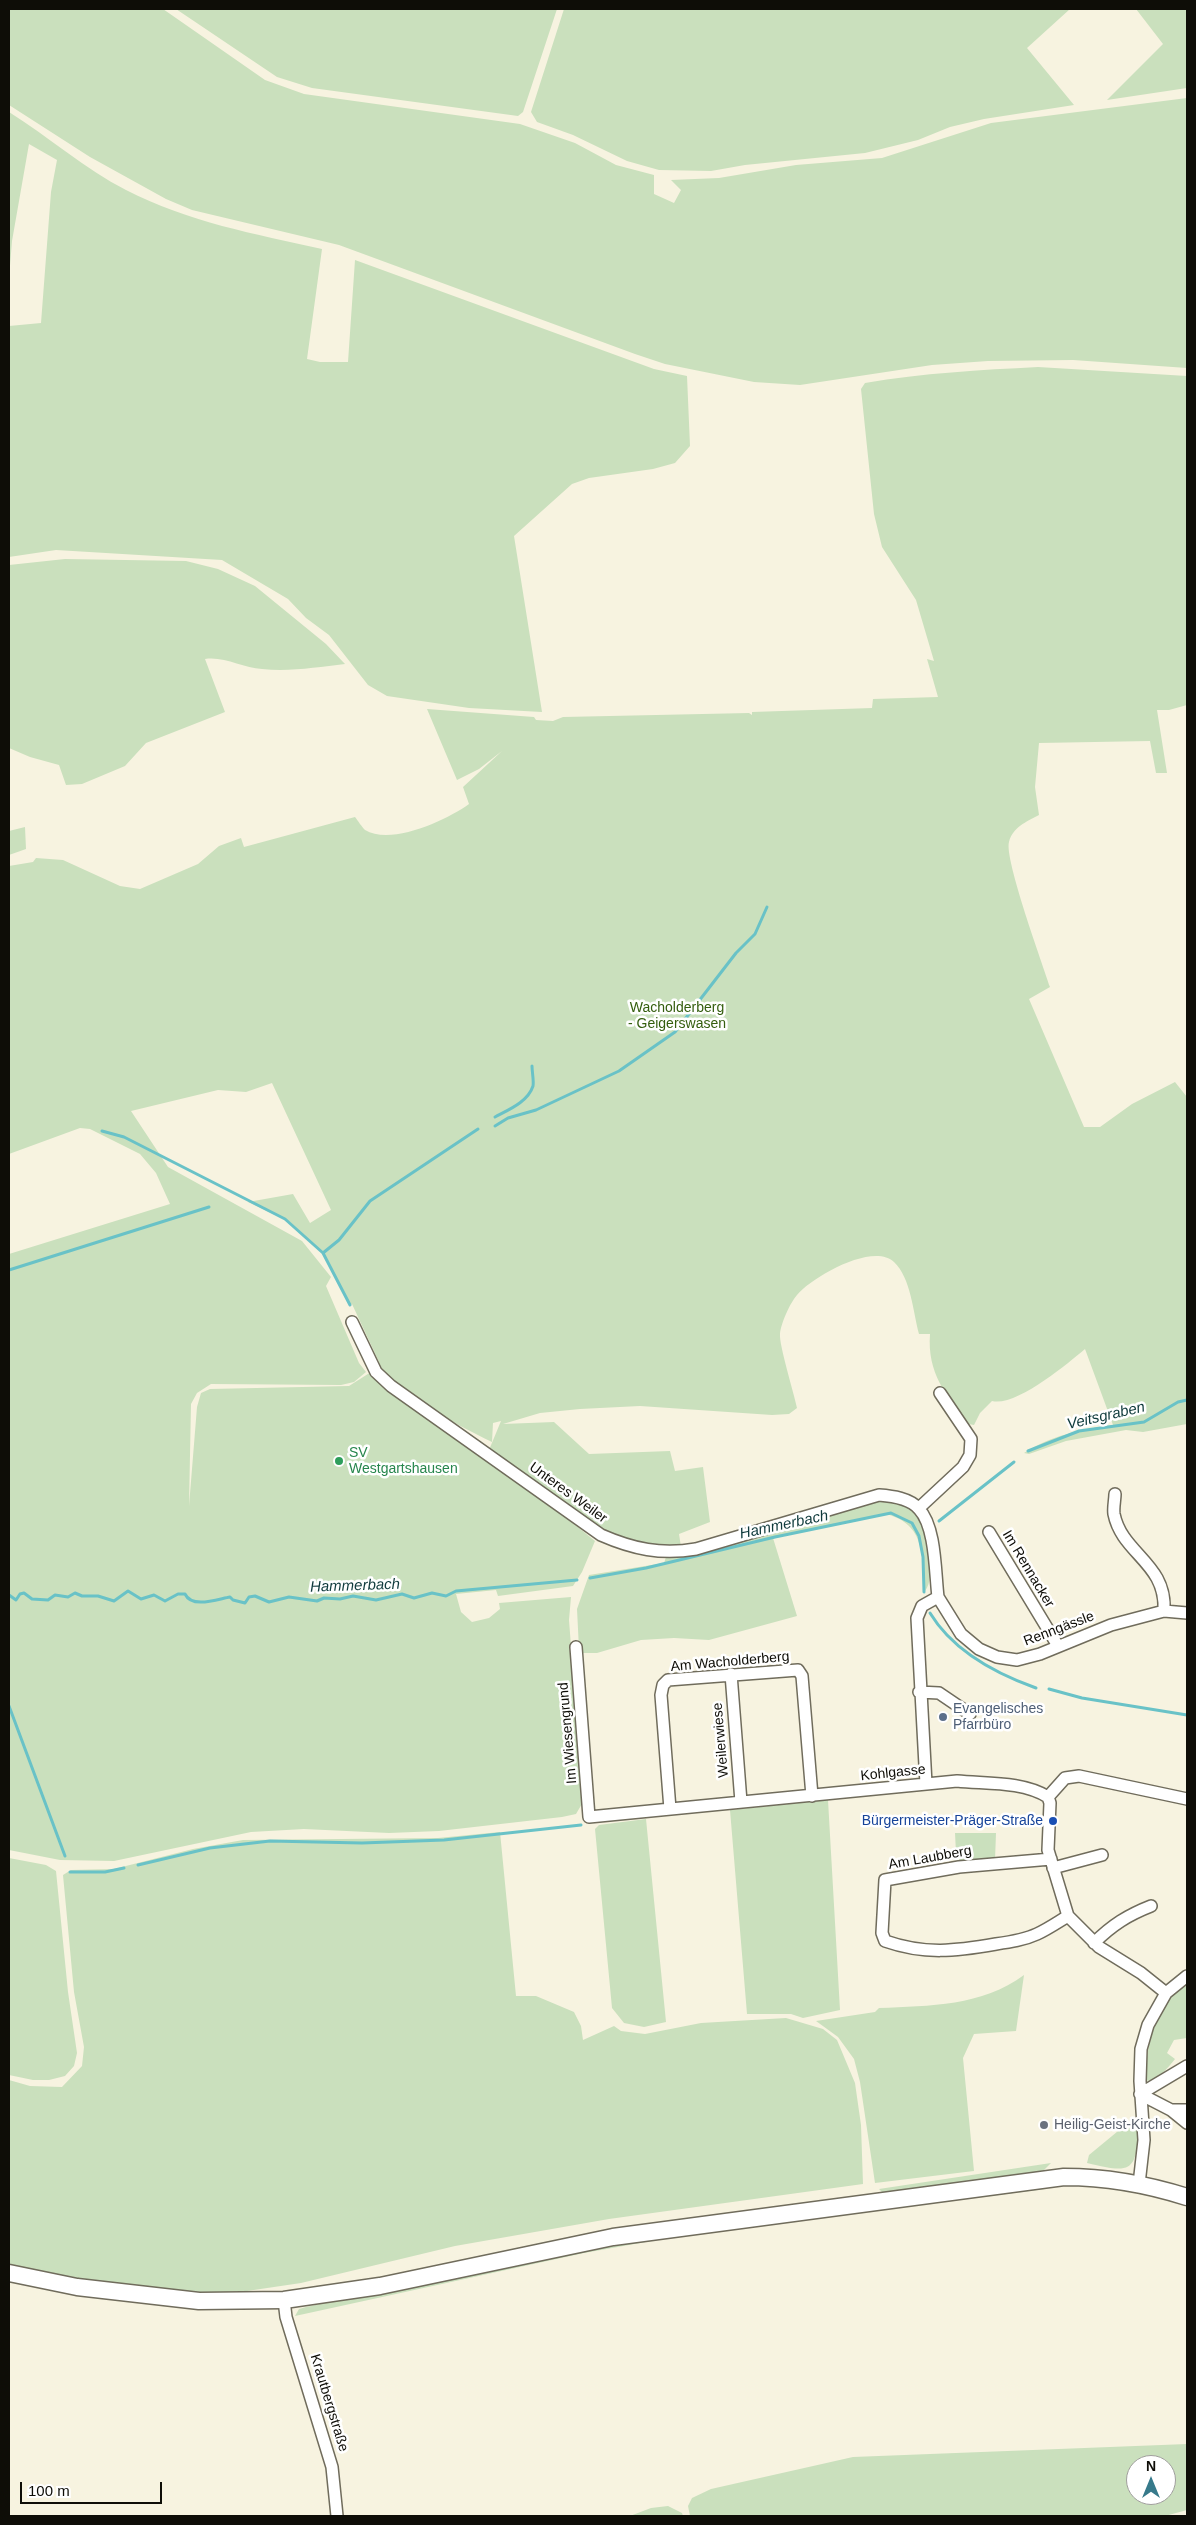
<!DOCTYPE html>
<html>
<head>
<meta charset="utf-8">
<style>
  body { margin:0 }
  #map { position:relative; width:1196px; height:2525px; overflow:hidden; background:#f7f3e0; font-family:Helvetica,sans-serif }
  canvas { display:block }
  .frame { position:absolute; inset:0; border:10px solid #0e0d07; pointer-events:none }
  .north { position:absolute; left:1126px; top:2455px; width:50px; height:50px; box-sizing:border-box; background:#fff; border:1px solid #9f9e9c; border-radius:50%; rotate:0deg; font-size:14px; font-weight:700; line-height:20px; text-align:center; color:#0e0d07 }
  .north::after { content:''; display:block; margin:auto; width:18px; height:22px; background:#377a8b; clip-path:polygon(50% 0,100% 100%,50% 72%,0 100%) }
  .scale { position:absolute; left:20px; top:2482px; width:142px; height:22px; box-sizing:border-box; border:2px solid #0e0d07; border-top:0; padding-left:6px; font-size:15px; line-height:18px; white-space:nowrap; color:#0e0d07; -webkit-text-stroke:4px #fff; paint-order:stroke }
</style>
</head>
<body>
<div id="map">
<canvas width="1196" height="2525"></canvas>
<div class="frame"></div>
<div class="north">N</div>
<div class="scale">100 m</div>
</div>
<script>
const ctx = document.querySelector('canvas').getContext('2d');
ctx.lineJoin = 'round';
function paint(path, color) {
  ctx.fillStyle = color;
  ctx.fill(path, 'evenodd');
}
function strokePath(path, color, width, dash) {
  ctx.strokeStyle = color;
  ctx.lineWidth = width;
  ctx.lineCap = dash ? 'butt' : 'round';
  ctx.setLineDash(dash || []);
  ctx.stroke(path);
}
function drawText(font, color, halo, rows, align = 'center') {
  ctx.font = font + ' Helvetica,sans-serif';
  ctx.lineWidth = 5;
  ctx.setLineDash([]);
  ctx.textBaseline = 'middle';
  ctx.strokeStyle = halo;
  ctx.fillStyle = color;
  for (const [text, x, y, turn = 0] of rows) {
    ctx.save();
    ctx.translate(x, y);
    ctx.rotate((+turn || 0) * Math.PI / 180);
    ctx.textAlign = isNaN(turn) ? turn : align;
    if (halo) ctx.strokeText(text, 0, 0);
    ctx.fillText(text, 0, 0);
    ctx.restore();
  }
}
paint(new Path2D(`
  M9,9H163L265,80L304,94L520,124L575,143L616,165L654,175V194L674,203L681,190L671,180L719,178L796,165L882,158L991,123L1187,98V368L1073,360L988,361L932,365L800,385L754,382L665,364L635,354L339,245L192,210L166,199L90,157L9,105Z
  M176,9H557L523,112L518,116L312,88L277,77Z
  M564,9H1070L1027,48L1074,105L984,119L950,127L918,140L865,153L745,165L711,171L659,170L627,161L573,135L537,122L531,112Z
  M1136,9H1187V88L1107,100L1163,44Z
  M9,112C49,137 85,169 126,190C188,222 255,234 322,249L307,359L320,362H348L355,260L654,369L687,376L690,446L675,463L653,469L589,478L572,484L514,536L542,712L469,708L387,696L368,685L329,635L306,618L288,599L222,560L56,550L9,557V326L41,323L51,192L57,160L29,144L12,241L9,278Z
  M1038,367L1187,376V705L1169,710H1157L1167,773H1156L1150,741L1039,743L1035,787L1039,815C1026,822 1013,827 1009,842C1004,859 1043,965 1050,987L1029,999L1084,1127H1100L1132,1104L1175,1082L1187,1097V1424L1143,1432L1126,1430L1066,1441L1029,1454L1024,1453C1050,1436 1082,1429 1113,1425L1085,1349C1067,1364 1016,1407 992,1401L980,1413L974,1425L968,1424C946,1395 927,1373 930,1334H919C913,1312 911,1278 894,1262C873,1242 812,1277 797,1295C790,1303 781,1323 780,1334C779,1345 794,1393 797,1408L789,1414L772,1415L640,1406L580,1409L540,1413L503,1424L554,1422L589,1454L670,1451L675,1471L703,1467L710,1522L679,1534L681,1547L641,1546L617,1540L489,1450L501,1421L493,1423L492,1442C451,1422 407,1399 377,1363L379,1362L352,1304L350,1306L327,1259L309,1240L290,1222L248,1202L293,1194L310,1223L331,1210L272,1083L246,1092L218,1090L131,1111L168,1167L302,1241L331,1277L326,1286L359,1363L366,1372L354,1382L341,1385L211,1384L197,1393L191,1404L189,1506L197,1407L201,1393L210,1389L349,1386L371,1372L376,1380H381L453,1436H451L467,1447H474L475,1453L563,1515L595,1541L582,1572L573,1586L498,1596L496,1590L456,1594L461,1612L472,1622L489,1618L500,1609L499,1603L571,1597L569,1620L583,1802L576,1814L562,1817L439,1831L389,1833L304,1829L251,1832L114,1861L60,1860L9,1850V1254L170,1204L156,1173L140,1154L90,1129L80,1128L9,1154V866L33,862L36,858L63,860L120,886L140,889L198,864L219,846L241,838L244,847L355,817C358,821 362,827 365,830C391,846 447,820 469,804L463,787L502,751L479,769L457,780L427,709L534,717L536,720L553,721L563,717L749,713L752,715V712L872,708L873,699L938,697L927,659L934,661L916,600L882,547L874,514L861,389L865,383C923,373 980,370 1038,367Z
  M65,559L186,561L218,569L255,586L326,644L345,664C318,667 290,672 262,669C243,668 224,656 205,659L225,712L146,743L125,766L82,784L66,785L59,765L30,757L9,748V565Z
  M25,827L26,849L9,855V831Z
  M881,1497C892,1499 910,1502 917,1512C927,1526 937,1578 925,1591C922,1557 926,1524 886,1514L773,1538L797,1616L709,1640L674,1638L641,1640L597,1653H582L579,1649L577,1609L589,1575L664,1563L666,1557Z
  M828,1800L840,2010L803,2018L791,2014H747L730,1810Z
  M646,1819L666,2022L644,2027L624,2023L612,2008L595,1829L599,1825Z
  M500,1832L516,1996H536L574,2012L581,2026L583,2040L614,2026L621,2031L645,2034L701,2023L786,2018L823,2029L837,2040L855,2083L861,2125L863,2184L609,2219L455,2246L301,2283L247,2291L183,2294L118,2286L9,2266V2080L30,2086L62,2087L82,2066L84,2047L74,1992L63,1875L71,1870L114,1869L193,1849L243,1840L438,1838Z
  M955,1833H996L995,1860L961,1863L956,1853Z
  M9,1858L46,1865L56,1871L68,1992L77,2053L74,2066L65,2076L49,2080H33L9,2075Z
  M1024,1975L1016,2031L974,2034L963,2058L974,2171L875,2183L860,2082L854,2059L838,2037L816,2021L875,2012L879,2008C930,2006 982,2006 1024,1975Z
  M1187,1986V2038L1174,2040L1167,2053L1175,2059C1168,2068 1157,2081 1145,2081C1147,2042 1153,2018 1178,1988Z
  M1129,2122L1139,2127C1136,2172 1132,2174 1087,2163L1089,2155Z
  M1051,2163L1043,2171L1025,2175L884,2194L879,2189Z
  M1046,2185L1045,2189L685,2235L584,2253L295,2316L299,2309L306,2307L568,2250Z
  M1187,2444V2510L1165,2516H690L688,2506L692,2498L711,2489L853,2457ZM1136,2465H1166V2495H1136Z
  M668,2506L682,2513L683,2516H630L651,2508Z`), '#cae0bd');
strokePath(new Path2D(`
  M495,1117C508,1110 528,1102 533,1086C534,1081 532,1072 532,1066
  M495,1126L508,1118L536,1110L619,1071L675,1032L736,953L755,934L767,907
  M102,1131L124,1137L285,1219L323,1253L350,1305
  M323,1253L339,1240L370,1201L478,1129
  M9,1270L209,1207
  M1028,1451L1079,1431L1144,1422L1178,1402L1187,1400
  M939,1521L1014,1462
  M590,1578L646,1568L775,1537L891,1513L912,1523L919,1536L923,1557L924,1592
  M9,1595L16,1600L20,1594L24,1593L32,1599L48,1600L55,1595L68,1597L75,1593L82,1596H98L114,1601L128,1591L141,1599L154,1595L165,1601L178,1594H185C192,1609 218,1599 230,1597L233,1600L245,1603L249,1597L255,1596L269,1602L289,1597L317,1601L324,1598L340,1599L353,1596L376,1600L402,1594L414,1598L432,1593L446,1596L456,1591L577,1580
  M930,1613C953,1651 994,1673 1036,1688
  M1049,1689L1082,1698L1187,1715
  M9,1706L65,1856
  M138,1865L210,1848L270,1841L362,1843L444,1840L581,1825
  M70,1872H105L124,1868`), '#69c2c7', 3);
const minor = new Path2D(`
  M352,1322L376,1372L391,1386L601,1535C633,1549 661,1555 696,1549L879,1495C892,1496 910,1498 919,1509C936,1527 935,1573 938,1597L922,1606L917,1618L926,1784
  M1115,1494C1115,1500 1113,1508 1114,1514C1122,1554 1167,1563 1164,1611
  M919,1508L963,1467L970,1455L971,1439L940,1393
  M989,1532L1058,1646
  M938,1597L961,1634L979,1649L997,1657L1017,1660L1040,1654L1111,1625L1164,1611L1187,1613
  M576,1647L589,1817L957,1781C986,1784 1022,1781 1048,1797L1065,1778L1079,1776L1187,1799
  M731,1674L741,1802
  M919,1692L939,1693L970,1714
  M1048,1797L1050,1803L1048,1850L1068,1916L1099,1947L1141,1973L1166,1993
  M670,1809L661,1695L663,1685L668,1680L798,1670L802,1676L812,1796
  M1051,1859L959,1867L885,1880L882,1933L885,1941C925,1955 956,1951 996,1944C1010,1942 1024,1940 1037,1934C1048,1929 1058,1922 1068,1916
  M1053,1868L1102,1855
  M1094,1943C1112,1925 1128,1915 1151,1906
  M1140,2094L1187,2066
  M1140,2094L1171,2110H1187
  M1171,2110L1187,2123
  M1139,2184L1144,2140L1140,2081L1141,2049L1148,2025L1166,1993L1187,1976
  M284,2300L286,2317L332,2467L337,2516`);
const secondary = new Path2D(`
  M9,2273L77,2287L199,2301L284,2300L380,2286L613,2237L1064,2177C1107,2177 1146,2184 1187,2197`);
strokePath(minor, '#706c5c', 14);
strokePath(secondary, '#706c5c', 19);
strokePath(minor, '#fff', 11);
strokePath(secondary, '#fff', 16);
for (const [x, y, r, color] of [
  [339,1461,5,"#2e9e5b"],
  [943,1717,5,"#5c6f8a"],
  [1053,1821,5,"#1a4fb4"],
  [1044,2125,5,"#6b7280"]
]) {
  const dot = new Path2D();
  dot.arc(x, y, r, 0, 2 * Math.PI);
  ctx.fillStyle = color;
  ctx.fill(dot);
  strokePath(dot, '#fff', 2);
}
drawText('14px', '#345e0e', '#fff', [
  ["Wacholderberg",677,1008],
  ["- Geigerswasen",677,1024]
]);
drawText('14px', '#27864d', '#fff', [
  ["SV",349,1453],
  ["Westgartshausen",349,1469]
], 'left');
drawText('14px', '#0e0d07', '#fff', [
  ["Unteres Weiler",568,1493,36],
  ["Im Rennacker",1028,1569,59],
  ["Renngässle",1059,1629,-21],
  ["Am Wacholderberg",730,1662,-5],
  ["Im Wiesengrund",568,1733,-95],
  ["Weilerwiese",721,1740,-95],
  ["Kohlgasse",893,1773,-6],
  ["Am Laubberg",930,1858,-10],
  ["Krautbergstraße",329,2403,73]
]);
drawText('14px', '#4e5e75', '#fff', [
  ["Evangelisches",953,1709],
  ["Pfarrbüro",953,1725]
], 'left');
drawText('14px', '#164399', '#fff', [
  ["Bürgermeister-Präger-Straße",1043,1821]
], 'right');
drawText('14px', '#5b616d', '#fff', [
  ["Heilig-Geist-Kirche",1054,2125]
], 'left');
drawText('italic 15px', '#0f3a3c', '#fff', [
  ["Veitsgraben",1106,1416,-13],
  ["Hammerbach",784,1525,-12],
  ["Hammerbach",355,1586,-2]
]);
</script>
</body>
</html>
